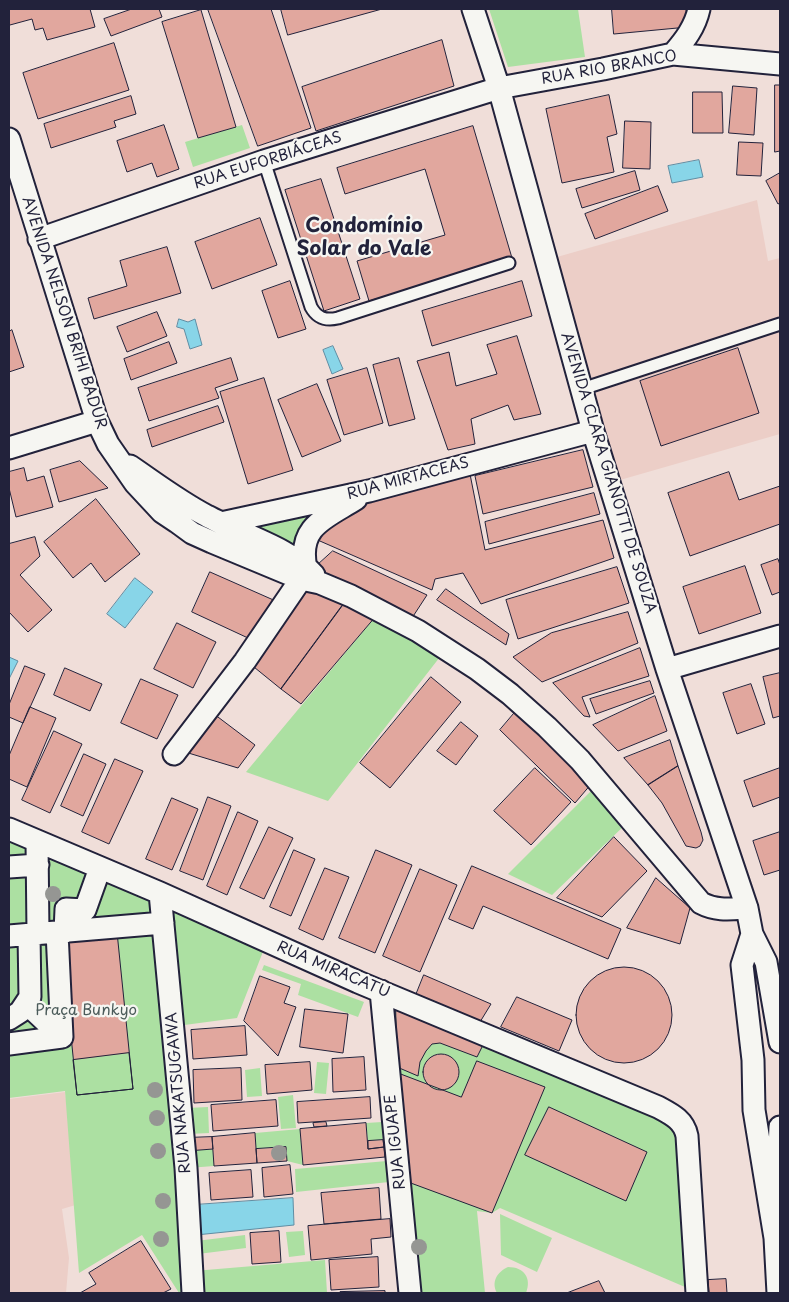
<!DOCTYPE html>
<html>
<head>
<meta charset="utf-8">
<style>
  body { margin:0 }
  #map { position:relative; width:789px; height:1302px; overflow:hidden; background:#f0ded9; font-family:"Playpen Sans",sans-serif }
  canvas { display:block }
  .frame { position:absolute; inset:0; border:10px solid #22223b; pointer-events:none }
</style>
</head>
<body>
<div id="map">
<canvas width="789" height="1302"></canvas>
<div class="frame"></div>
</div>
<script>
const ctx = document.querySelector('canvas').getContext('2d');
ctx.lineJoin = 'round';
function paint(path, color) {
  ctx.fillStyle = color;
  ctx.fill(path, 'evenodd');
}
function strokePath(path, color, width, dash) {
  ctx.strokeStyle = color;
  ctx.lineWidth = width;
  ctx.lineCap = dash ? 'butt' : 'round';
  ctx.setLineDash(dash || []);
  ctx.stroke(path);
}
function drawText(font, color, halo, rows, align = 'center') {
  ctx.font = font + ' "Playpen Sans",sans-serif';
  ctx.lineWidth = 4.5;
  ctx.setLineDash([]);
  ctx.textBaseline = 'middle';
  ctx.strokeStyle = halo;
  ctx.fillStyle = color;
  for (const [text, x, y, turn = 0] of rows) {
    ctx.save();
    ctx.translate(x, y);
    ctx.rotate((+turn || 0) * Math.PI / 180);
    ctx.textAlign = isNaN(turn) ? turn : align;
    if (halo) ctx.strokeText(text, 0, 0);
    ctx.fillText(text, 0, 0);
    ctx.restore();
  }
}
paint(new Path2D(`
  M757,200L768,261L780,258V434L620,480L604,426L557,257Z
  M65,1092L79,1204L62,1209L69,1258L66,1293H9V1099Z`), '#eccec7');
paint(new Path2D(`
  M489,9H578L585,57L508,67Z
  M242,125L250,148L193,167L185,142Z
  M339,503L300,529L296,535L295,547L238,525Z
  M376,616L443,653L328,801L246,772Z
  M594,788L626,824L552,895L508,874Z
  M9,836L155,898L185,1293H179L142,1235L79,1273L65,1091L9,1098Z
  M170,907L266,944L237,1018L177,1026Z
  M264,965L364,1002L358,1017L298,995L301,984L262,970Z
  M371,995L651,1113L676,1131L681,1166V1223L685,1287L500,1208L492,1213L477,1211L485,1293H402Z
  M317,1062L329,1063L326,1094L314,1093Z
  M260,1068L262,1096L247,1097L245,1070Z
  M293,1095L296,1128L281,1129L278,1097Z
  M208,1107L209,1133L189,1134L187,1108Z
  M382,1122L383,1140L368,1141L366,1123Z
  M300,1129L303,1165L287,1161L286,1147L256,1149L255,1133Z
  M213,1149L214,1166L188,1168L187,1151Z
  M387,1161L389,1182L296,1192L295,1169Z
  M500,1214L552,1238L537,1272L501,1255Z
  M303,1231L305,1255L289,1257L286,1232Z
  M245,1235L246,1248L198,1254L196,1241Z
  M325,1260L327,1293H195L194,1271Z
  M508,1267C524,1267 532,1278 526,1293H497C491,1282 497,1272 508,1267Z`), '#ace0a2');
const water = new Path2D(`
  M699,160L703,177L672,183L668,166Z
  M179,319L188,322L195,319L202,345L190,349L184,329L177,327Z
  M333,346L343,369L332,374L323,350Z
  M135,578L153,592L125,628L107,614Z
  M9,657L18,661L9,679Z
  M293,1198L294,1225L196,1235L194,1205Z`);
paint(water, '#88d5e8');
strokePath(water, '#5f8da3', 1);
const building = new Path2D(`
  M9,9H90L95,27L47,40L43,28L35,30L32,19L10,25Z
  M132,9H159L162,17L111,36L104,19Z
  M208,9H271L311,128L258,146Z
  M281,9H382L288,35Z
  M612,9H686L688,27L614,34Z
  M201,10L236,127L198,138L162,22Z
  M442,40L454,86L316,131L302,87Z
  M114,43L129,90L38,119L23,73Z
  M775,85H780V151L775,152Z
  M733,86L757,88L754,135L729,133Z
  M693,92H722L723,133H693Z
  M609,95L617,134L607,137L614,172L562,183L546,109Z
  M131,96L136,114L114,121L116,127L51,148L44,124Z
  M625,121L651,122L650,169L623,168Z
  M164,125L179,169L157,177L152,163L127,172L117,141Z
  M473,126L512,258L369,301L357,261L445,235L425,169L345,194L337,168Z
  M739,142L763,143L761,176L737,175Z
  M635,171L640,190L582,208L576,189Z
  M780,173V203L778,204L766,181Z
  M321,179L360,299L324,311L285,190Z
  M658,186L668,211L595,239L585,214Z
  M260,218L277,265L212,289L195,242Z
  M167,247L181,293L94,319L88,298L127,286L120,261Z
  M290,281L306,329L278,338L262,291Z
  M522,281L532,316L432,346L422,311Z
  M157,312L167,336L127,352L117,327Z
  M12,330L24,367L9,372V332Z
  M517,336L541,414L514,420L508,405L471,419L475,444L448,450L417,361L449,352L456,386L497,374L487,345Z
  M169,342L177,363L131,380L124,359Z
  M738,348L759,413L661,446L640,381Z
  M231,358L238,380L215,388L219,398L149,421L138,388Z
  M399,358L415,419L389,426L373,365Z
  M367,368L383,423L344,435L327,380Z
  M264,378L293,470L248,484L220,392Z
  M317,384L341,441L302,457L278,400Z
  M218,406L224,422L152,447L147,430Z
  M583,450L593,487L483,514L475,476Z
  M80,461L108,488L59,502L50,470Z
  M24,468L27,481L44,476L53,507L16,517L9,488V472Z
  M469,469L485,550L603,520L614,558L481,604L463,573L435,579L432,590L313,538L373,495Z
  M729,472L739,500L780,486V524L690,556L668,493Z
  M594,493L600,514L489,544L485,522Z
  M96,499L140,554L105,582L91,563L73,578L44,542Z
  M35,537L40,556L20,575L52,610L28,632L9,612V544Z
  M333,551L427,595L410,621L312,570Z
  M778,559L780,565V592L772,595L761,565Z
  M745,566L761,613L699,634L683,587Z
  M617,567L629,603L518,639L506,600Z
  M210,572L278,602L248,638L192,612Z
  M306,585L345,602L281,689L249,663Z
  M446,589L509,634L506,645L437,600Z
  M345,602L376,616L301,704L281,689Z
  M628,612L638,643L542,682L513,657L551,633Z
  M177,623L216,642L193,688L154,669Z
  M640,648L649,676L582,697L590,717L584,716L553,683Z
  M25,666L45,674L23,723L9,717V705Z
  M65,668L102,684L90,711L54,695Z
  M780,673V716L773,718L763,677Z
  M431,677L461,702L390,788L360,763Z
  M141,679L178,695L157,739L121,723Z
  M650,681L654,693L596,714L590,699Z
  M751,684L765,724L737,734L723,693Z
  M655,696L667,731L618,751L593,725Z
  M30,707L56,718L27,787L9,779V756Z
  M517,710L592,783L575,803L500,730Z
  M214,714L255,745L238,768L185,752Z
  M461,722L478,736L456,765L437,751Z
  M54,731L82,744L50,813L22,800Z
  M670,740L678,766L648,785L624,758Z
  M84,754L106,764L83,816L61,806Z
  M115,759L143,771L109,844L82,832Z
  M678,766L701,832L703,840L700,846L696,848L686,846L662,803L648,785Z
  M535,768L571,802L531,845L494,811Z
  M780,768V797L753,807L744,781Z
  M208,797L231,806L203,880L180,871Z
  M172,798L198,809L172,870L146,859Z
  M238,812L258,821L227,895L207,886Z
  M269,827L293,838L264,899L240,888Z
  M780,832V870L764,875L753,841Z
  M614,837L647,871L602,917L557,898Z
  M294,850L315,859L291,916L270,907Z
  M376,850L412,865L375,953L339,938Z
  M472,866L621,929L608,959L483,906L473,929L449,919Z
  M325,868L349,877L323,940L299,929Z
  M420,869L457,885L420,972L383,956Z
  M656,878L690,908L680,944L627,928Z
  M117,932L133,1089L77,1095L61,938Z
  M576 1015a48 48 0 1 1 96 0a48 48 0 1 1-96 0Z
  M424,975L491,1004L480,1022L416,995Z
  M260,976L290,987L284,1003L296,1007L278,1056L244,1021Z
  M517,997L572,1020L559,1051L501,1027Z
  M396,1007L485,1041L477,1057L440,1043L432,1044L426,1051L420,1062L418,1076L397,1067Z
  M305,1009L348,1014L343,1053L300,1047Z
  M245,1026L247,1055L193,1059L191,1030Z
  M129,1053L133,1089L77,1095L73,1060Z
  M423 1072a18 18 0 1 1 36 0a18 18 0 1 1-36 0Z
  M364,1057L366,1090L333,1092L332,1059Z
  M477,1061L545,1087L492,1213L408,1182L398,1073L461,1097Z
  M310,1062L312,1090L267,1094L265,1065Z
  M241,1068L242,1100L194,1103L193,1070Z
  M370,1097L371,1118L298,1123L297,1102Z
  M276,1100L278,1126L213,1131L211,1105Z
  M549,1107L647,1152L626,1201L525,1155Z
  M326,1122L327,1126L314,1127L313,1123Z
  M366,1123L368,1149L384,1147L385,1157L303,1165L300,1129Z
  M255,1133L257,1163L214,1166L212,1137Z
  M212,1137L213,1149L187,1151L185,1138Z
  M383,1140L384,1147L368,1149V1141Z
  M286,1147L287,1161L257,1163L256,1149Z
  M290,1165L293,1194L264,1197L262,1168Z
  M251,1170L253,1197L211,1200L209,1173Z
  M379,1188L381,1219L324,1224L321,1193Z
  M390,1219L391,1237L371,1239L372,1254L311,1260L308,1226Z
  M279,1231L281,1262L252,1264L250,1233Z
  M141,1241L171,1289L163,1293H80L96,1284L89,1273Z
  M378,1257L379,1287L331,1290L329,1260Z
  M726,1279L727,1293H709L708,1280Z
  M599,1281L605,1293H567Z
  M385,1291V1293H340V1292Z`);
paint(building, '#e1a79e');
strokePath(building, '#22223b', 1);
const lane = new Path2D(`
  M264,161L311,307C317,318 325,321 338,318L509,263
  M582,389L780,324`);
const street = new Path2D(`
  M473,9L499,88L593,431L667,669L747,908L752,934L766,962L780,1042
  M673,54C685,40 695,27 699,9
  M9,139L97,421L108,444L135,483L162,512L177,522L192,533L212,542L301,579L320,583L351,596L418,631L477,669L510,694L547,727L580,760L701,903C716,911 730,909 747,908
  M39,239L264,161L499,88L603,69L673,54L780,64
  M9,448L97,421
  M130,466C155,483 180,502 207,516C238,533 291,548 314,575
  M221,523L369,491L593,431
  M306,568C297,526 326,518 356,499
  M667,669L780,636
  M174,754L245,661L301,579L306,568
  M9,829L160,893L358,982L658,1107C671,1114 684,1120 687,1136L697,1293
  M37,842L38,934
  M9,867L38,865
  M160,893L186,1168L193,1293
  M65,932L66,909L85,910L100,868
  M752,934L742,965L753,1060L754,1110L775,1238
  M9,936L163,923
  M381,991L410,1293
  M27,1004L62,1037
  M9,1019L20,1012L30,997L29,934
  M9,1044L62,1037L57,932
  M778,1293L775,1238L780,1127`);
strokePath(lane, '#22223b', 15);
strokePath(street, '#22223b', 25);
strokePath(lane, '#f6f6f2', 11);
strokePath(street, '#f6f6f2', 21);
ctx.fillStyle = '#959693';
for (const [x, y] of [
  [53,894],
  [155,1090],
  [157,1118],
  [158,1151],
  [279,1153],
  [163,1201],
  [161,1239],
  [419,1247]
]) {
  ctx.beginPath();
  ctx.arc(x, y, 8, 0, 2 * Math.PI);
  ctx.fill();
}
drawText('15px', '#22223b', '#f6f6f2', [
  ["RUA RIO BRANCO",609,68,-10],
  ["RUA EUFORBIÁCEAS",268,161,-18],
  ["AVENIDA NELSON BRIHI BADUR",64,313,72],
  ["AVENIDA CLARA GIANOTTI DE SOUZA",608,473,73],
  ["RUA MIRTACEAS",408,479,-15],
  ["RUA MIRACATU",333,970,23],
  ["RUA NAKATSUGAWA",179,1093,-95],
  ["RUA IGUAPE",396,1142,-96]
]);
drawText('15px', '#4b5b5a', '#f6f6f2', [
  ["Praça Bunkyo",86,1011]
]);
drawText('bold 20px', '#22223b', '#f6f6f2', [
  ["Condomínio",364,226],
  ["Solar do Vale",364,249]
]);
</script>
</body>
</html>
